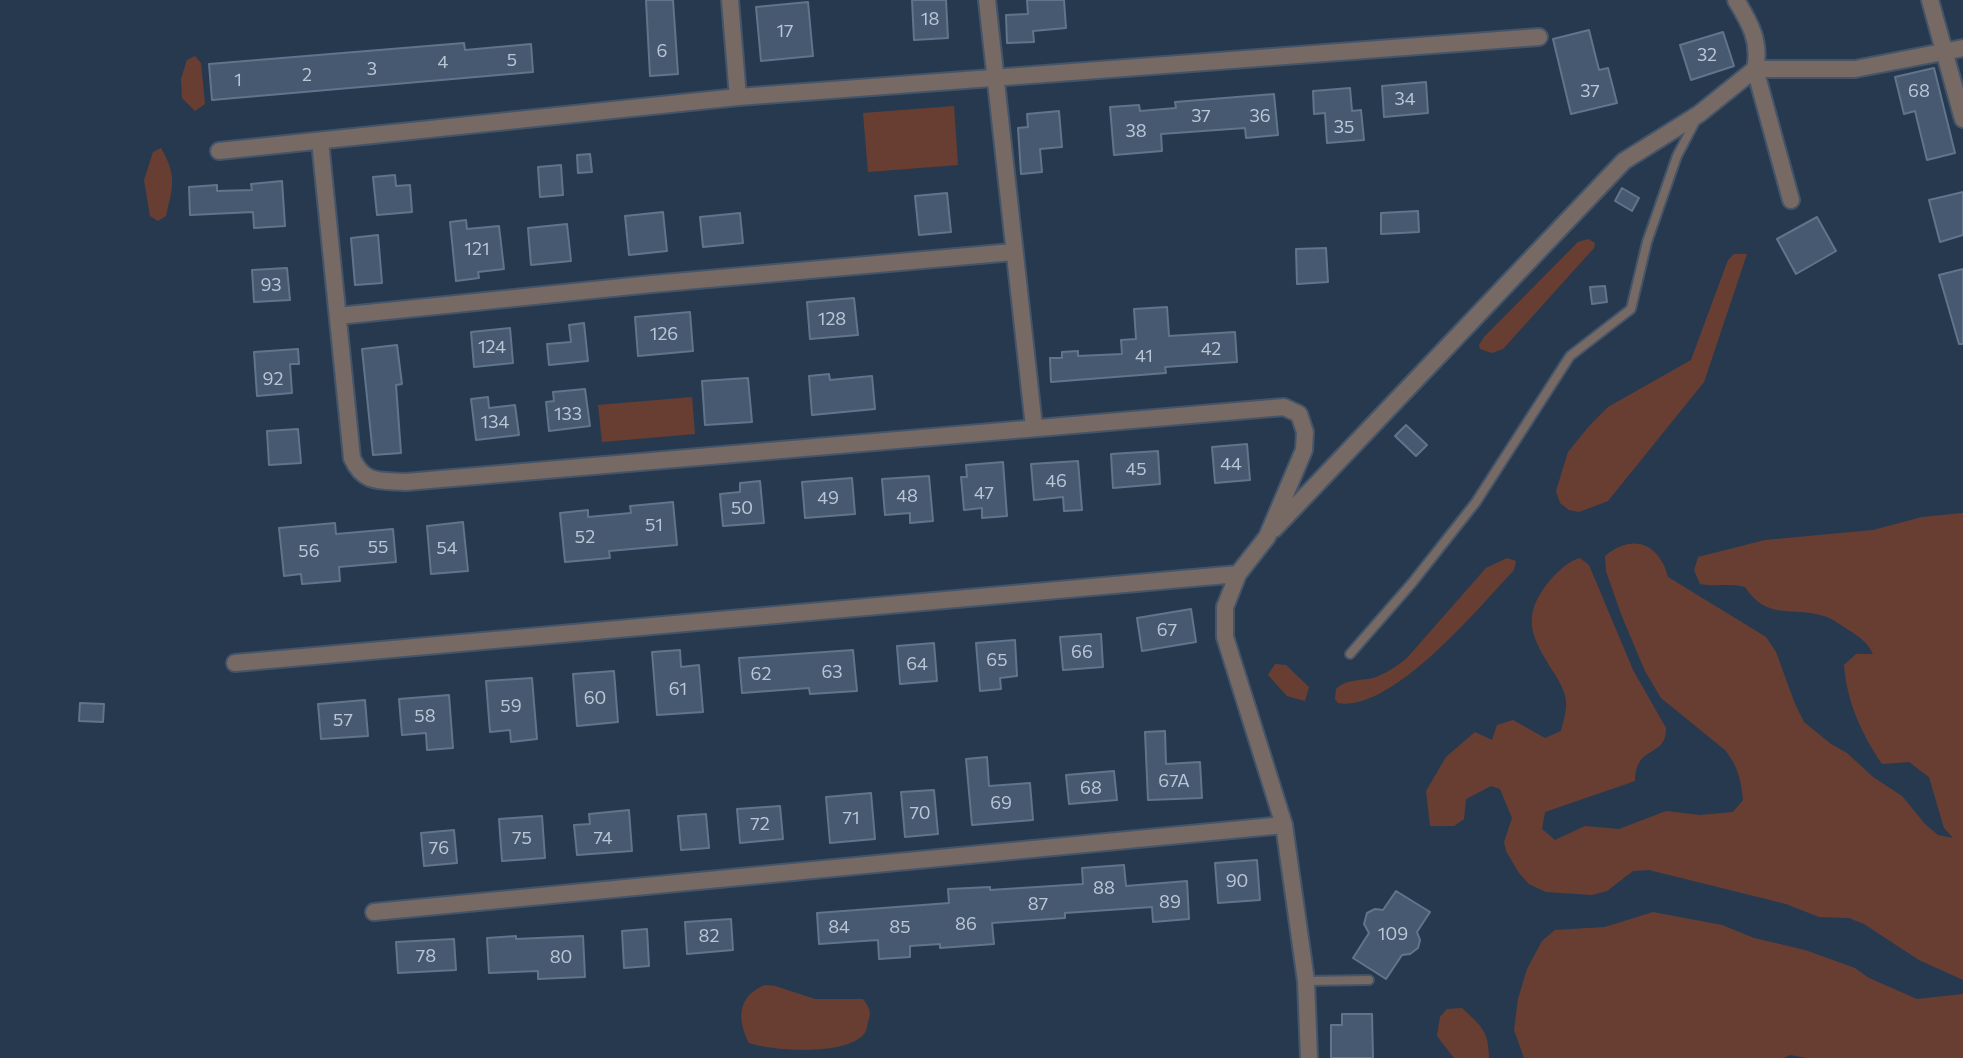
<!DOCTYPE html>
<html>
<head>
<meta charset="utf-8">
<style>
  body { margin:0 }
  canvas { display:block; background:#27394f }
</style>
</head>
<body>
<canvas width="1963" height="1058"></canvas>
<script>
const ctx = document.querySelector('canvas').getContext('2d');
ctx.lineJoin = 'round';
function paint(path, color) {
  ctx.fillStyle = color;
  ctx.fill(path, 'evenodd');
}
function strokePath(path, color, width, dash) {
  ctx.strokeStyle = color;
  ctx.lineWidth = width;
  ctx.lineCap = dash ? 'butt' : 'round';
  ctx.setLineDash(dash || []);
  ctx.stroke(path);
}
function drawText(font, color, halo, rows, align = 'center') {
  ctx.font = font + ' Commissioner,sans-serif';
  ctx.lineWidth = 8;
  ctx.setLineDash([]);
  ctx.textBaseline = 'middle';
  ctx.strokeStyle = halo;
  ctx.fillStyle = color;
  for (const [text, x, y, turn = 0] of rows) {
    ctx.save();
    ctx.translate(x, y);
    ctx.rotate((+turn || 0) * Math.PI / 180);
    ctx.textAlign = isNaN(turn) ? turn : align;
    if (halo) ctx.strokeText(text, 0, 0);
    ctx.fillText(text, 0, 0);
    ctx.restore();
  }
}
paint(new Path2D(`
  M195,56L201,63L205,104L195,111L182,98L181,79L187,60Z
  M954,106L958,165L868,172L863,113Z
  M161,148C177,176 173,186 166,216L158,221L150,216L144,180L153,152Z
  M1588,239L1595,243L1594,248L1503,349L1492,353L1480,349L1479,345L1484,337L1578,242Z
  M1734,254H1747L1704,382L1608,501L1579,512L1569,510L1560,503L1556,491L1568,452L1590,425L1608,407L1691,360L1728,260Z
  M692,397L695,434L602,442L598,405Z
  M1963,513V980L1919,960L1864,924L1849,918L1819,917L1786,904L1649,870L1633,871L1607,891L1592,895L1546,892L1529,884L1519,873L1506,851L1504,842L1512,818L1500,789L1491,786L1466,799L1464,819L1454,826H1430L1426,791L1446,757L1475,732L1492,740L1497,725L1513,720L1545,738L1561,731C1563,722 1567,711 1566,701C1565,691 1559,681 1554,673C1533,639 1520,619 1547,584C1556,573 1568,561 1580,558L1589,565L1633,670L1666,728C1666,759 1636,743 1635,781L1545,812L1542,829L1555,840L1585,826L1619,829L1666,811L1700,815L1733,812L1743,800C1741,780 1738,766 1725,750L1661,698L1645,671L1621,614L1606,571L1605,556C1633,533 1659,543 1668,577L1766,637L1776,652L1795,704L1804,722L1831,744L1847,753L1873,777L1902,796L1925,824L1938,835L1953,838L1944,828L1929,777L1909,762L1882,764C1861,733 1847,702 1844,665L1856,654H1873C1868,643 1862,639 1852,632C1843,627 1834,619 1824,616C1792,606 1767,621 1745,587C1729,583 1716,587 1700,584L1694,570L1698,557L1765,540L1873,530L1922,517Z
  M1507,558L1516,561L1514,570C1480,606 1392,713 1338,703L1335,699L1336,689C1346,679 1359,681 1373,678C1386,674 1397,666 1407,658L1486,568Z
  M1275,664L1286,665L1309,687L1305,701L1287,696L1268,675Z
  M1653,912L1722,925L1754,938L1805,950L1855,968L1869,978L1917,999L1963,994V1058H1807L1790,1055L1784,1058H1524L1514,1030L1518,999L1527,969L1542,941L1555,930L1605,927Z
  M765,985L775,986L815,999H863C869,1007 872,1012 868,1022C867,1026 867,1030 864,1034C846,1056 773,1051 749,1043C737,1020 737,996 765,985Z
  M1462,1008C1481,1026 1489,1031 1489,1058H1454L1437,1036L1440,1017L1447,1009Z`), '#693e32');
const building = new Path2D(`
  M646,0H673L678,74L650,76Z
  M912,0H946L948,38L914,40Z
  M1027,0H1064L1066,28L1033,31L1034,42L1007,43L1006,15L1028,14Z
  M808,2L813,56L761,61L756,7Z
  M1589,30L1599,70L1608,68L1617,103L1571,114L1553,39Z
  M1723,32L1734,66L1691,80L1680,45Z
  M464,43L465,50L531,44L533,72L212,100L209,64Z
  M1934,68L1955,153L1927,160L1915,111L1904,114L1895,77Z
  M1426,82L1428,113L1384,117L1382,86Z
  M1350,88L1352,111L1361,110L1364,140L1327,143L1325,113L1314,114L1313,91Z
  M1274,94L1278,135L1246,138L1245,128L1161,134L1162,151L1114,155L1110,107L1139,105L1140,111L1176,108L1175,102Z
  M1059,111L1062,147L1040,149L1042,172L1021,174L1018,128L1028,127L1027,114Z
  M590,154L592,172L578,173L577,155Z
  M561,165L563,195L540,197L538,167Z
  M395,175L396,186L410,185L412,212L377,215L373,177Z
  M282,181L285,226L254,228L253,212L190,215L189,187L217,185V191L252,190L251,184Z
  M1622,188L1639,198L1632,211L1615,201Z
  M1963,192V235L1940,242L1929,200Z
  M947,193L951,232L919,235L915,196Z
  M1418,211L1419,232L1381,234V213Z
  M663,212L667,251L629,255L625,216Z
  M740,213L743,243L703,247L700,217Z
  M1817,217L1836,251L1796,274L1777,239Z
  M466,220L467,229L499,226L504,269L478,272L479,278L456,281L450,222Z
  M567,224L571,261L531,265L528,228Z
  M378,235L382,283L355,285L351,238Z
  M1326,248L1328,282L1297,284L1296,249Z
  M287,268L290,300L254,302L252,270Z
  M1963,269V344H1959L1939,275Z
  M1605,286L1607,302L1592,304L1590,287Z
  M854,298L858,335L810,339L807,302Z
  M1167,307L1169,336L1235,332L1237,362L1165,367L1166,373L1051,382L1050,358H1062V352L1078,351V356L1122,354L1121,340L1136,339L1134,309Z
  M690,312L693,351L638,356L635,317Z
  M584,323L588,361L549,365L547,344L571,342L569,325Z
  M510,328L513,363L474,367L471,332Z
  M397,345L402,384L396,385L401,453L373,455L362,349Z
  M298,349L299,364H290L292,393L257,396L254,352Z
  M829,374L830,380L872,376L875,409L812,415L809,376Z
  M748,378L752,422L705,425L702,381Z
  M585,389L590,426L549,431L546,402L554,401L553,392Z
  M488,397L489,408L515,405L519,435L476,440L471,399Z
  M1406,425L1427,445L1416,456L1395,436Z
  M298,429L301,463L269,465L267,431Z
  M1247,444L1250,480L1215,483L1212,447Z
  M1158,451L1160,484L1113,488L1111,454Z
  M1078,461L1082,510L1064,511L1063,497L1034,500L1031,464Z
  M1003,462L1007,516L982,518V508L964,510L961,477H967L966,465Z
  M929,476L933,521L910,523V513L885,515L882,479Z
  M852,478L855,514L805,518L802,482Z
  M760,481L764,523L723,526L720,494L740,492V483Z
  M673,502L677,545L609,551L610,558L565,562L560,513L588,510V517L631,513L630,506Z
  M463,522L468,571L431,574L427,526Z
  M335,523L336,534L393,529L396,562L339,567L340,581L302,584L301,574L284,576L279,528Z
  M1191,609L1196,642L1142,651L1137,618Z
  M1101,634L1103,667L1063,670L1060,637Z
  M1015,640L1017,676L1000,678L1001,689L980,691L976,643Z
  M934,643L937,681L900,684L897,646Z
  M680,650L681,667L699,665L703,712L657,715L652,652Z
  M853,650L857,691L810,694L809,688L742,693L739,658Z
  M614,671L618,722L577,726L573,674Z
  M532,678L537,739L511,742L510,730L490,732L486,681Z
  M449,695L453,748L427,750L426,733L402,735L399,699Z
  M365,700L368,736L321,739L318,704Z
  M80,703L104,704L103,722L79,721Z
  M1165,731L1166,764L1200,762L1202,798L1148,800L1145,732Z
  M987,757L989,786L1030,783L1033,820L972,825L966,759Z
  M1114,771L1117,800L1069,804L1066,775Z
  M934,790L938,834L905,837L901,792Z
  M871,793L875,839L830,843L826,797Z
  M780,806L783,839L740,843L737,809Z
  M629,810L632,851L577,855L574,825L590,824L589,814Z
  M706,814L709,848L681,850L678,816Z
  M542,816L545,858L502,861L499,819Z
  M454,830L457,863L424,866L421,833Z
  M1257,860L1260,900L1218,903L1215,863Z
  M1124,865L1126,886L1187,881L1189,919L1153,922L1152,907L1065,913V918L992,923L994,944L940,948V944L910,946V957L879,959L878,940L819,944L817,913L949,903L948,889L990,887V890L1083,884L1082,868Z
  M1396,891L1430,912L1417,932L1420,940L1418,948L1410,954L1402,955L1386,979L1353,958L1369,933L1364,924L1367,913L1375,909L1383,910Z
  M731,919L733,950L687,954L685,922Z
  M647,929L649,966L624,968L622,931Z
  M516,936V939L583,936L585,977L538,979V971L489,973L487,938Z
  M454,939L456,970L398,973L396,942Z
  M1342,1014H1372L1373,1058H1331V1025H1342Z`);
paint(building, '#465970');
strokePath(building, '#60748c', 2);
const service = new Path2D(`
  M1350,654L1412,583L1476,502L1570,356L1631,309L1647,242L1677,156L1697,118
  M1307,981L1369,980`);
const minor = new Path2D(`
  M730,0L738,97
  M987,0L1034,427
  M1736,0C1750,23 1761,42 1755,69L1791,200
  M1930,0L1963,119
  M320,141L352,458C364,485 381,480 406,482L1284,407L1299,414L1305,432L1304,450L1267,537L1238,574L1225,607V637L1284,825L1306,981L1309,1058
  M219,151L738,97L1539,37
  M338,316L652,284L1013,252
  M1274,529L1624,161L1699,114L1755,69H1855L1963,48
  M235,663L1238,574
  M374,912L1284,825`);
strokePath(service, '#44556a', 12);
strokePath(minor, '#44556a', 20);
strokePath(service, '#776964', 8);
strokePath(minor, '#776964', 16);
drawText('18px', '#b9c6d6', null, [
  ["18",930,19],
  ["17",785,31],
  ["6",662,51],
  ["32",1707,55],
  ["5",512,60],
  ["4",443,62],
  ["3",372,69],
  ["2",307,75],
  ["1",238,80],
  ["37",1590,91],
  ["68",1919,91],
  ["34",1405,99],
  ["37",1201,116],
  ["36",1260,116],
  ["35",1344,127],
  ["38",1136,131],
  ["121",477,249],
  ["93",271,285],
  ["128",832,319],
  ["126",664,334],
  ["124",492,347],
  ["42",1211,349],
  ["41",1144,356],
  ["92",273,379],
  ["133",568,414],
  ["134",495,422],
  ["44",1231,464],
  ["45",1136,469],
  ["46",1056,481],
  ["47",984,493],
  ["48",907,496],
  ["49",828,498],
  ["50",742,508],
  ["51",654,525],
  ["52",585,537],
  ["55",378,547],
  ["54",447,548],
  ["56",309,551],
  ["67",1167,630],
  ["66",1082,652],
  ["65",997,660],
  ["64",917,664],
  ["63",832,672],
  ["62",761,674],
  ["61",678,689],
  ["60",595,698],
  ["59",511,706],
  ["58",425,716],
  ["57",343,720],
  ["67А",1174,781],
  ["68",1091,788],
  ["69",1001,803],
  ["70",920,813],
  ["71",851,818],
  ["72",760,824],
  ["75",522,838],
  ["74",603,838],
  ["76",439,848],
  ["90",1237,881],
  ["88",1104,888],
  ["89",1170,902],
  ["87",1038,904],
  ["86",966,924],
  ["84",839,927],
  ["85",900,927],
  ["109",1393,934],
  ["82",709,936],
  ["78",426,956],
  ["80",561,957]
]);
</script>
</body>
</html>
